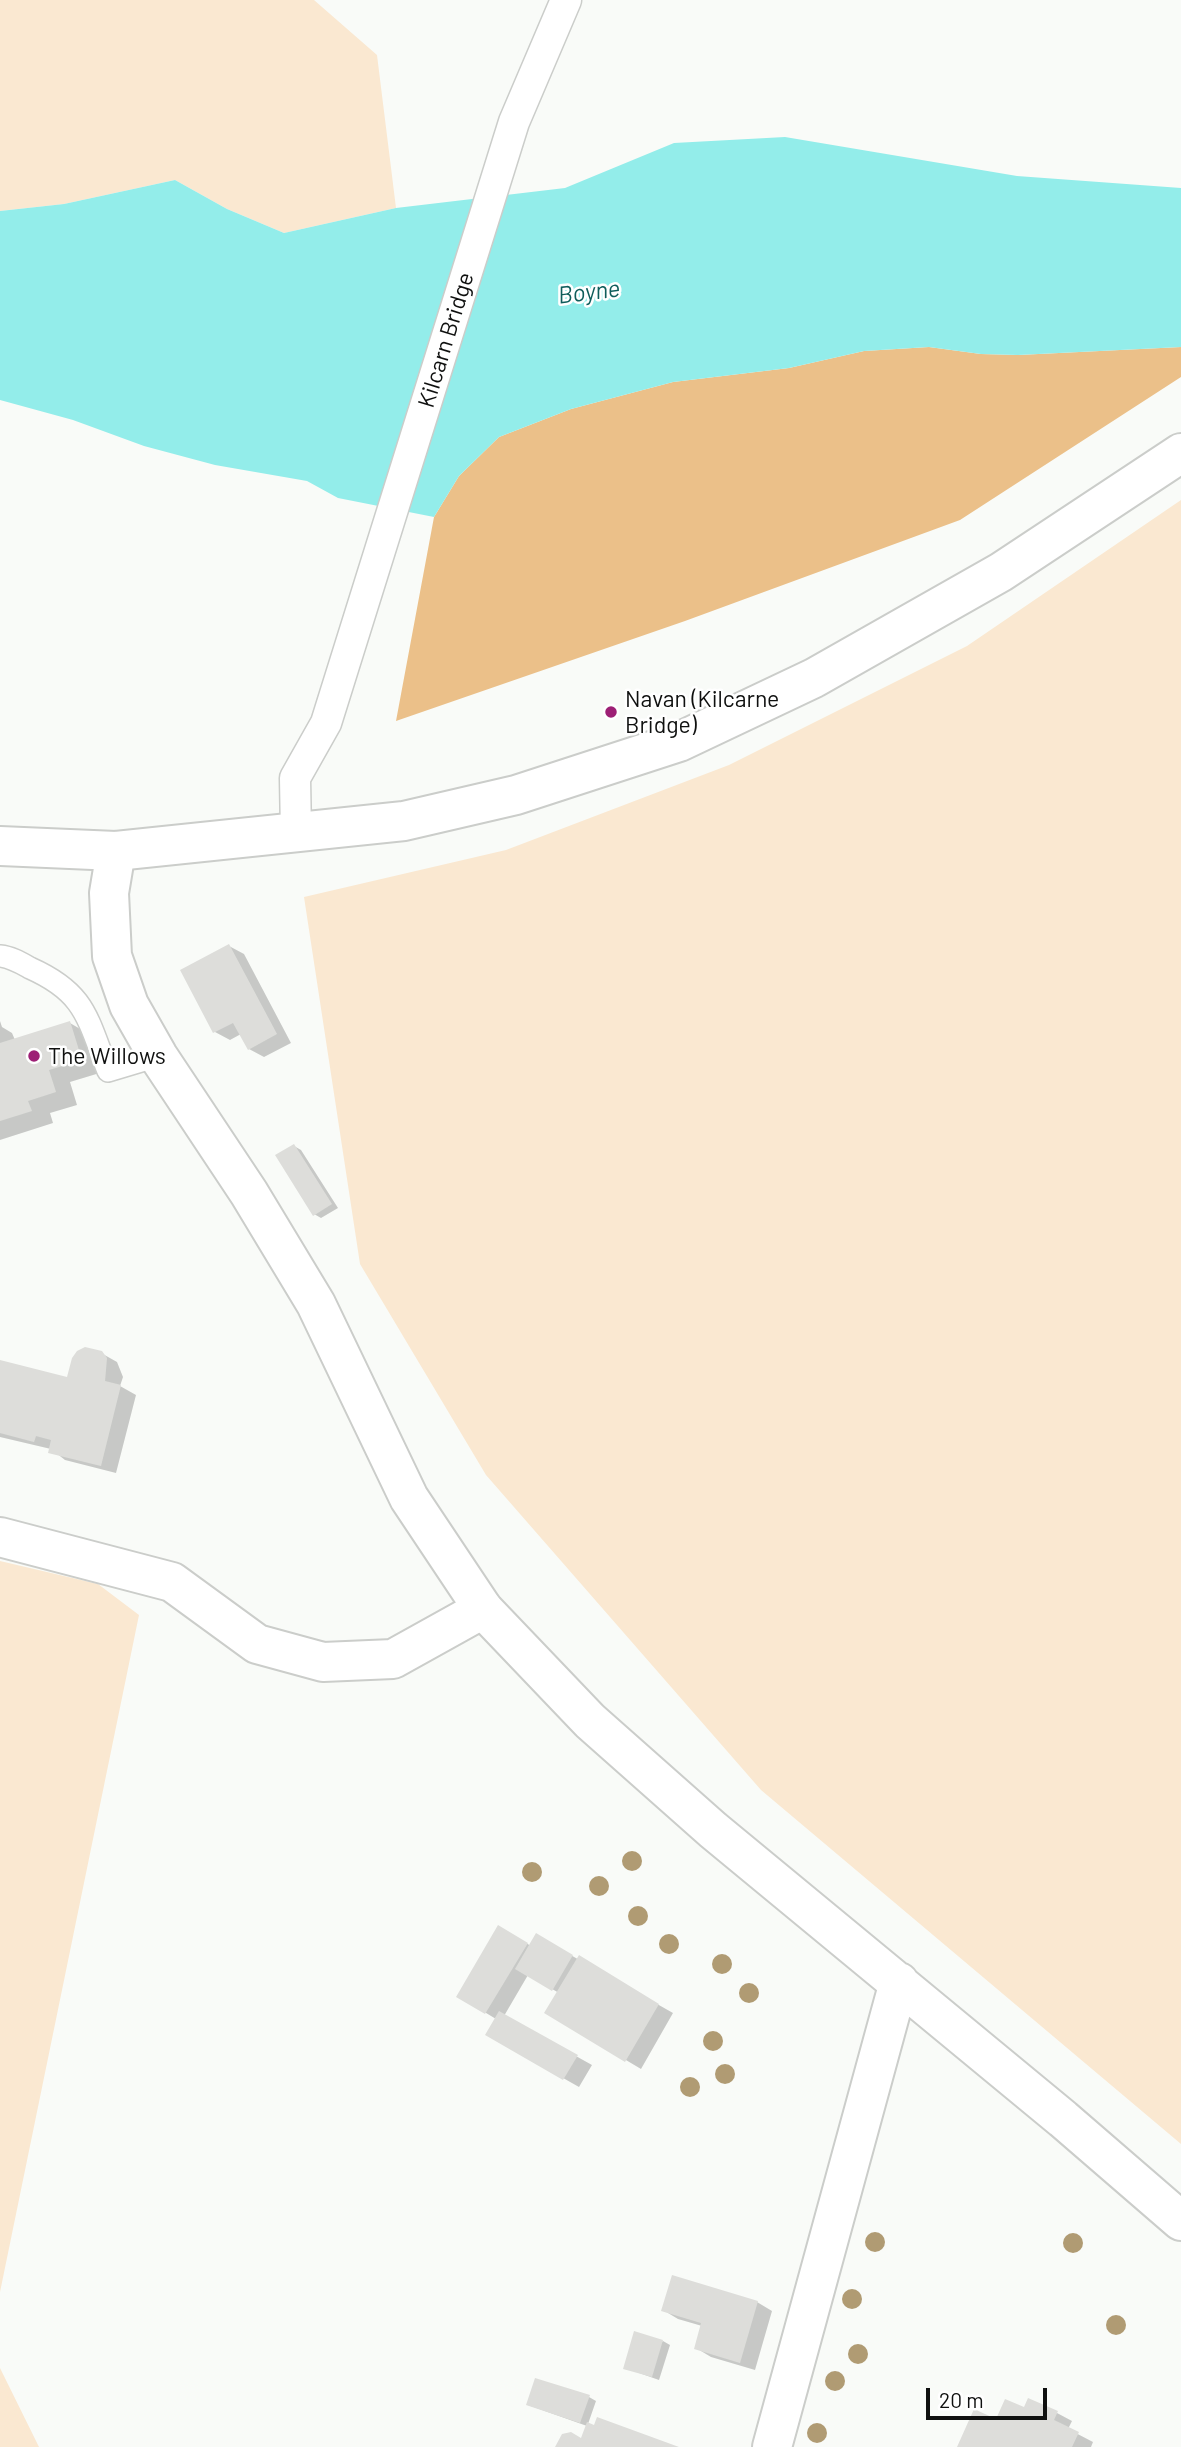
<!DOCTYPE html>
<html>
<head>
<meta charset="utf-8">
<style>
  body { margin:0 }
  #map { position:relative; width:1181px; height:2447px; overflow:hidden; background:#f9fbf8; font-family:Barlow,sans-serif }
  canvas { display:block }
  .scale { position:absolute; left:926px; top:2388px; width:121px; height:32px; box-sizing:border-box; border:4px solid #0f100f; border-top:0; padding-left:9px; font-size:21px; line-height:24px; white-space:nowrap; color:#0f100f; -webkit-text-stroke:5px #fff; paint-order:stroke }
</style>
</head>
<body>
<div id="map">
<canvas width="1181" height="2447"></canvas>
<div class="scale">20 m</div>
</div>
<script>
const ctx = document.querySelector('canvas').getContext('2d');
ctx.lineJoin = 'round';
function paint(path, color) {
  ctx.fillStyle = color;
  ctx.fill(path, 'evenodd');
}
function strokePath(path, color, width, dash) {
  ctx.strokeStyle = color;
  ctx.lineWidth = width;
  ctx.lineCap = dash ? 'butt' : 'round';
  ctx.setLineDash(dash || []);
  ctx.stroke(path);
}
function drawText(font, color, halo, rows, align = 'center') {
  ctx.font = font + ' Barlow,sans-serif';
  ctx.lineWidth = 5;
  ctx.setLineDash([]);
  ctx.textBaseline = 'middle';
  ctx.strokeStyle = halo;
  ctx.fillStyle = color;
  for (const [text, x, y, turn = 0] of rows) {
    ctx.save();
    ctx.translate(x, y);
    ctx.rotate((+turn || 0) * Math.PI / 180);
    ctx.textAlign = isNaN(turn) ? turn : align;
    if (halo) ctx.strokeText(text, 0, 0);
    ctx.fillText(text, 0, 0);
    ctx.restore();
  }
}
paint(new Path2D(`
  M0,0H314L377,55L396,208L284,233L227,209L175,180L64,204L0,211Z
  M1181,500V2144L761,1790L486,1475L360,1264L304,897L506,850L729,765L967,646Z
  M0,1561L98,1584L139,1615L0,2292Z
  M0,2368L39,2447H0Z`), '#fae8d1');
paint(new Path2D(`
  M929,347L981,354L1018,355L1181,347V377L960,520L685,621L396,721L434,517L459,476L499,437L571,409L673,382L789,368L864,351Z`), '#ebc089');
paint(new Path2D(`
  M785,137L1017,176L1181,188V347L1018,355L981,354L929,347L864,351L789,368L673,382L571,409L499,437L459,476L434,517L338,498L307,481L215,465L144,446L73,420L0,400V211L64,204L175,180L227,209L284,233L396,208L565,188L674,143Z`), '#93edea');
paint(new Path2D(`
  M229,946L244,954L291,1043L264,1057L249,1049L241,1034L230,1040L215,1032Z
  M0,1021L2,1027L12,1033L15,1040L70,1023L92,1036L103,1072L70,1082L77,1105L50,1113L53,1123L0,1140Z
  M294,1146L301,1150L338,1208L321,1218L314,1214Z
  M101,1353L117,1362L123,1377L120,1386L136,1395L116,1473L65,1460L51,1449L0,1437V1362L68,1379Z
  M499,1927L531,1946L537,1936L673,2013L641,2069L547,2013L559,1993L528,1975L504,2016L592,2065L579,2087L487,2035L496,2019L458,1996Z
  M757,2302L772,2311L755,2370L711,2357L696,2348L702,2326L678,2319L663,2310Z
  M663,2341L670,2345L659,2380L625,2368Z
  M589,2397L596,2401L588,2424L674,2447H557L563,2436L582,2441L587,2426L528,2405Z
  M1025,2409L1057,2413L1072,2421L1068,2429L1093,2442L1091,2447H959L997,2421Z`), '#0003');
paint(new Path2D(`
  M229,944L277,1034L248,1050L233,1023L213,1033L180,970Z
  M70,1021L82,1060L49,1070L56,1092L28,1101L32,1111L0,1121V1043Z
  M294,1144L332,1204L313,1216L275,1155Z
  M85,1347L102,1351L107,1358L105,1381L121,1385L101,1466L48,1453L51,1440L36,1436L34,1442L0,1433V1360L67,1377L72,1358L77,1351Z
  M498,1925L528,1943L485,2014L456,1997Z
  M536,1933L573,1955L552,1991L515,1969Z
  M579,1955L659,2004L625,2062L544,2013Z
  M499,2011L578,2055L563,2080L485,2035Z
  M672,2275L758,2301L740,2363L694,2349L701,2323L661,2311Z
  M634,2331L663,2340L652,2377L623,2369Z
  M535,2378L590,2395L580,2423L526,2405Z
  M1028,2398L1058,2411L1054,2420L1079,2432L1072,2447H957L974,2409L996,2419L1005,2399L1024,2407Z
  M597,2417L679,2447H555L562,2434L571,2432L581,2438L587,2422L594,2425Z`), '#ddddda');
const service = new Path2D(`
  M0,956C11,957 21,963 30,968C86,993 87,1018 108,1071L158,1056`);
const pedestrian = new Path2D(`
  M296,834L295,778L326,723L514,122L566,0`);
const minor = new Path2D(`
  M0,1537L172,1582L257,1644L323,1662L393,1659L483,1609`);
const tertiary = new Path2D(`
  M116,851L109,893L112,956L129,1005L158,1056L249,1193L316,1304L409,1498L483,1609L590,1721L713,1830L1063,2119L1181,2221
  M772,2447L899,1982`);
const secondary = new Path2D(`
  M0,846L116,851L404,821L516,795L679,742L814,678L1001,572L1181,453`);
strokePath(service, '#cbcdca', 24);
strokePath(pedestrian, '#cbcdca', 33);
strokePath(minor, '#cbcdca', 42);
strokePath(tertiary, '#cbcdca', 42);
strokePath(secondary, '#cbcdca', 42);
strokePath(service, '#fff', 21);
strokePath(pedestrian, '#fff', 30);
strokePath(minor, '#fff', 38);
strokePath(tertiary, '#fff', 38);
strokePath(secondary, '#fff', 38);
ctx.fillStyle = '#b09b73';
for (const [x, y] of [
  [632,1861],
  [532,1872],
  [599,1886],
  [638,1916],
  [669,1944],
  [722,1964],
  [749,1993],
  [713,2041],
  [725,2074],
  [690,2087],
  [875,2242],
  [1073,2243],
  [852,2299],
  [1116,2325],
  [858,2354],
  [835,2381],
  [817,2433]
]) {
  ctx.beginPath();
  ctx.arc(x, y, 10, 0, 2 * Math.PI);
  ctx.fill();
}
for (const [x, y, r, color] of [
  [611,712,7,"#9d1f75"],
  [34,1056,7,"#9d1f75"]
]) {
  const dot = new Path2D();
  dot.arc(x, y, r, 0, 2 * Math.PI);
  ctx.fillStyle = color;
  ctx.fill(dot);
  strokePath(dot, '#fff', 2.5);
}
drawText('23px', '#0f100f', '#fff', [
  ["Kilcarn Bridge",446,340,-73]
]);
drawText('23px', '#0f100f', '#fff', [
  ["Navan (Kilcarne",625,699],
  ["Bridge)",625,725],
  ["The Willows",48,1056]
], 'left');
drawText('italic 24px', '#0e5d5b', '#fff', [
  ["Boyne",589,292,-7]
]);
</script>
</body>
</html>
